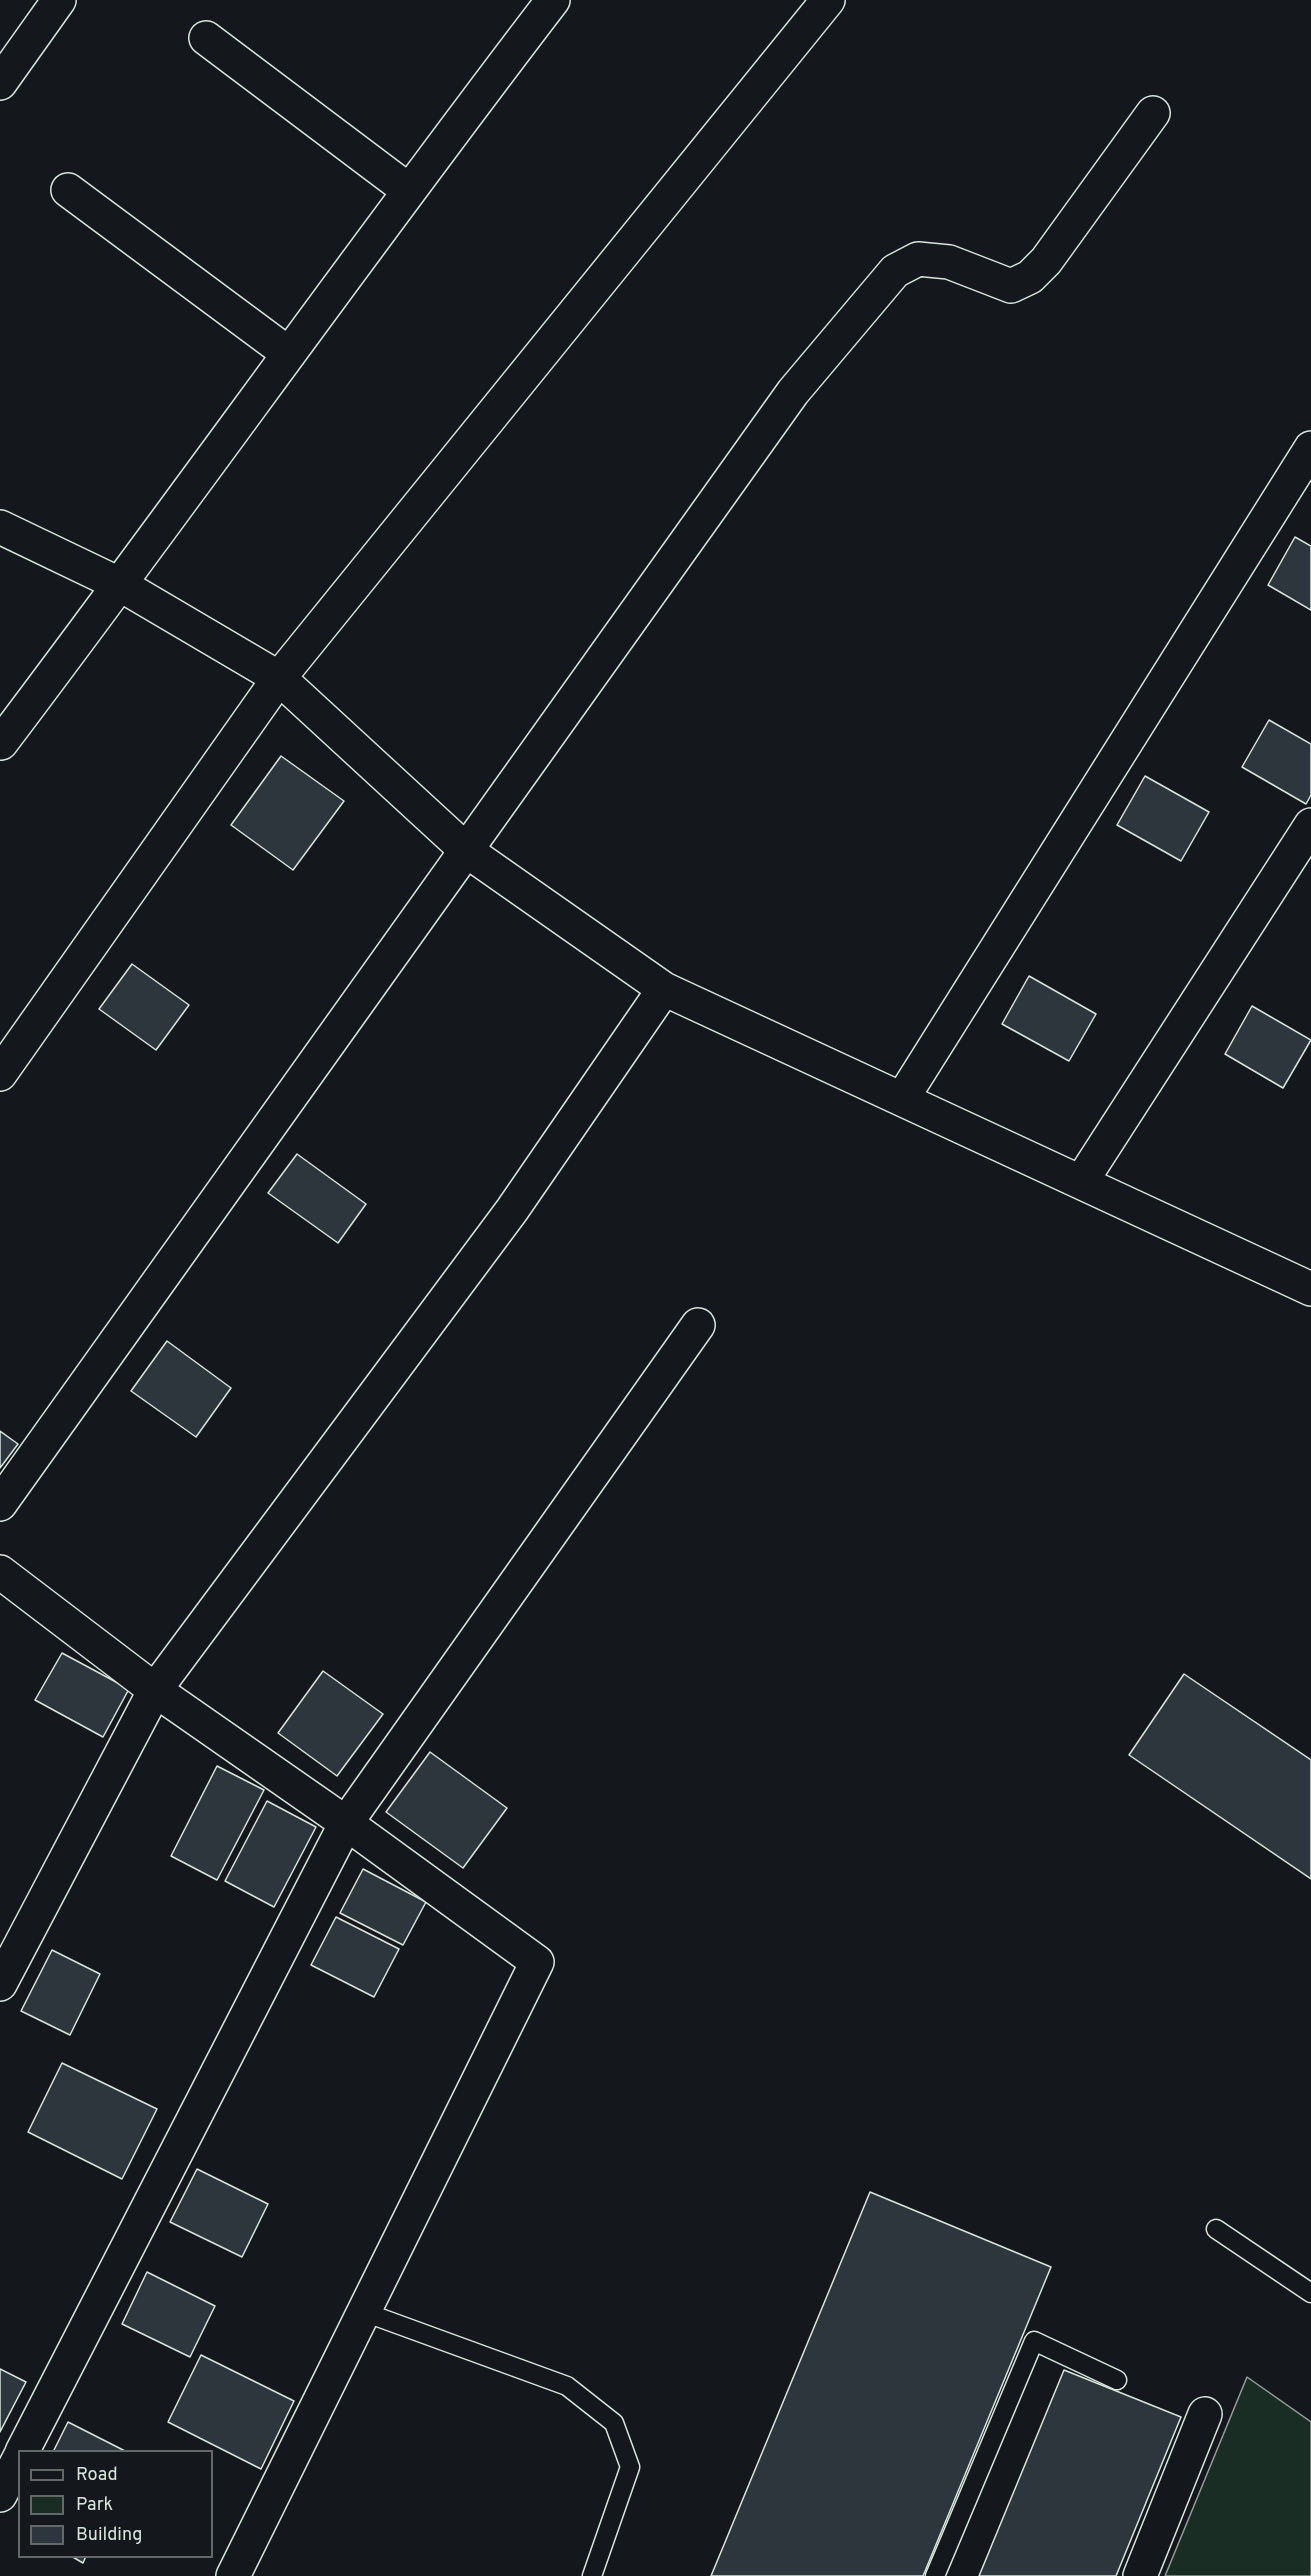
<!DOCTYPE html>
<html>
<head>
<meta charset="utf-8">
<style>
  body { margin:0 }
  #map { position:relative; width:1311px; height:2576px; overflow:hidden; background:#14181c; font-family:Overpass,sans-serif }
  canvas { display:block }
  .legend { position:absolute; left:18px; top:2450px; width:195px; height:108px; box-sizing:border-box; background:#14181c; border:2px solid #626a69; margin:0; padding:8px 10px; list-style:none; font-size:18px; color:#d8e6dc }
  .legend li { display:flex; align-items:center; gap:12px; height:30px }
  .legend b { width:30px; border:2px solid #626a69 }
</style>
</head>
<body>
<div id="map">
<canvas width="1311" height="2576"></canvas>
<ul class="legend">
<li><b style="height:8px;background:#14181c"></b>Road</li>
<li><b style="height:16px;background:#1a2d24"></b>Park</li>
<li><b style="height:16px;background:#2c363c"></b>Building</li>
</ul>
</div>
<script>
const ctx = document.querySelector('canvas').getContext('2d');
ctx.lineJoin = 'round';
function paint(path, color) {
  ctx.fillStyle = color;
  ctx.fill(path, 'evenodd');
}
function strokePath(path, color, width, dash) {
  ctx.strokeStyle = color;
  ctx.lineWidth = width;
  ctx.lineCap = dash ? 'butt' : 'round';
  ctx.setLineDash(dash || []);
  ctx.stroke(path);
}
const green = new Path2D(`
  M1247,2377L1311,2422V2576H1165Z`);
paint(green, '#1a2d24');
strokePath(green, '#939e99', 1.5);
const building = new Path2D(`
  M1295,537L1311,546V610L1268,585Z
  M1269,720L1311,744V795L1306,804L1242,767Z
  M281,756L344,801L293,870L231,825Z
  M1145,776L1209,812L1181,861L1117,825Z
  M132,964L189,1005L156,1050L99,1009Z
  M1029,976L1096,1014L1069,1061L1002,1024Z
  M1252,1006L1311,1040L1283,1088L1225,1054Z
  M297,1154L366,1204L338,1243L268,1193Z
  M167,1341L231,1388L196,1437L131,1391Z
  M0,1431L18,1444L0,1468Z
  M62,1653L129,1689L103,1737L35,1700Z
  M323,1671L383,1714L337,1776L278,1733Z
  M1184,1674L1311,1760V1879L1129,1755Z
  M430,1752L507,1808L463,1868L386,1812Z
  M217,1766L264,1790L217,1880L171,1856Z
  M267,1801L316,1827L274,1907L225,1881Z
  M363,1869L426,1902L403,1945L340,1913Z
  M336,1917L399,1949L374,1997L311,1965Z
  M52,1950L100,1974L70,2035L21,2011Z
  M62,2063L157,2109L122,2179L28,2132Z
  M197,2169L268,2204L242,2257L170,2222Z
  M870,2192L1051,2267L923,2576H711Z
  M147,2272L215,2306L190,2357L122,2324Z
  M201,2355L294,2401L261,2469L168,2422Z
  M0,2369L26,2382L0,2432Z
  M1064,2370L1181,2417L1116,2576H979Z
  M68,2422L127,2452H53Z
  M71,2556H86L83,2563Z`);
paint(building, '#2c363c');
strokePath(building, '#d8e6dc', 1.5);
const lane = new Path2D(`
  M1216,2229L1311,2293
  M364,2312L567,2386L614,2423L630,2467L592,2576
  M935,2576L1034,2341L1117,2380`);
const street = new Path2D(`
  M206,38L408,190
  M0,83L59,0
  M68,190L289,354
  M0,527L121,585L279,678L467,851L664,989L1311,1289
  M1,743C187,497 365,245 553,0
  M0,1074L279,678L828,0
  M902,1099L1311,448
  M1081,1182L1311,825
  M0,1504L793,392L895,271L918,259L949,262L1011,286L1030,277L1046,261L1153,113
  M0,1572L155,1690L346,1823L537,1962L233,2576
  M0,1984L155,1690L512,1210L664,989
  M22,2452L346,1823L698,1325
  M0,2495L20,2457
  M1140,2576L1205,2414`);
strokePath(lane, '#d8e6dc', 21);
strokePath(street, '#d8e6dc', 36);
strokePath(lane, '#14181c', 18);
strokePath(street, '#14181c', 33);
</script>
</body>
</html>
